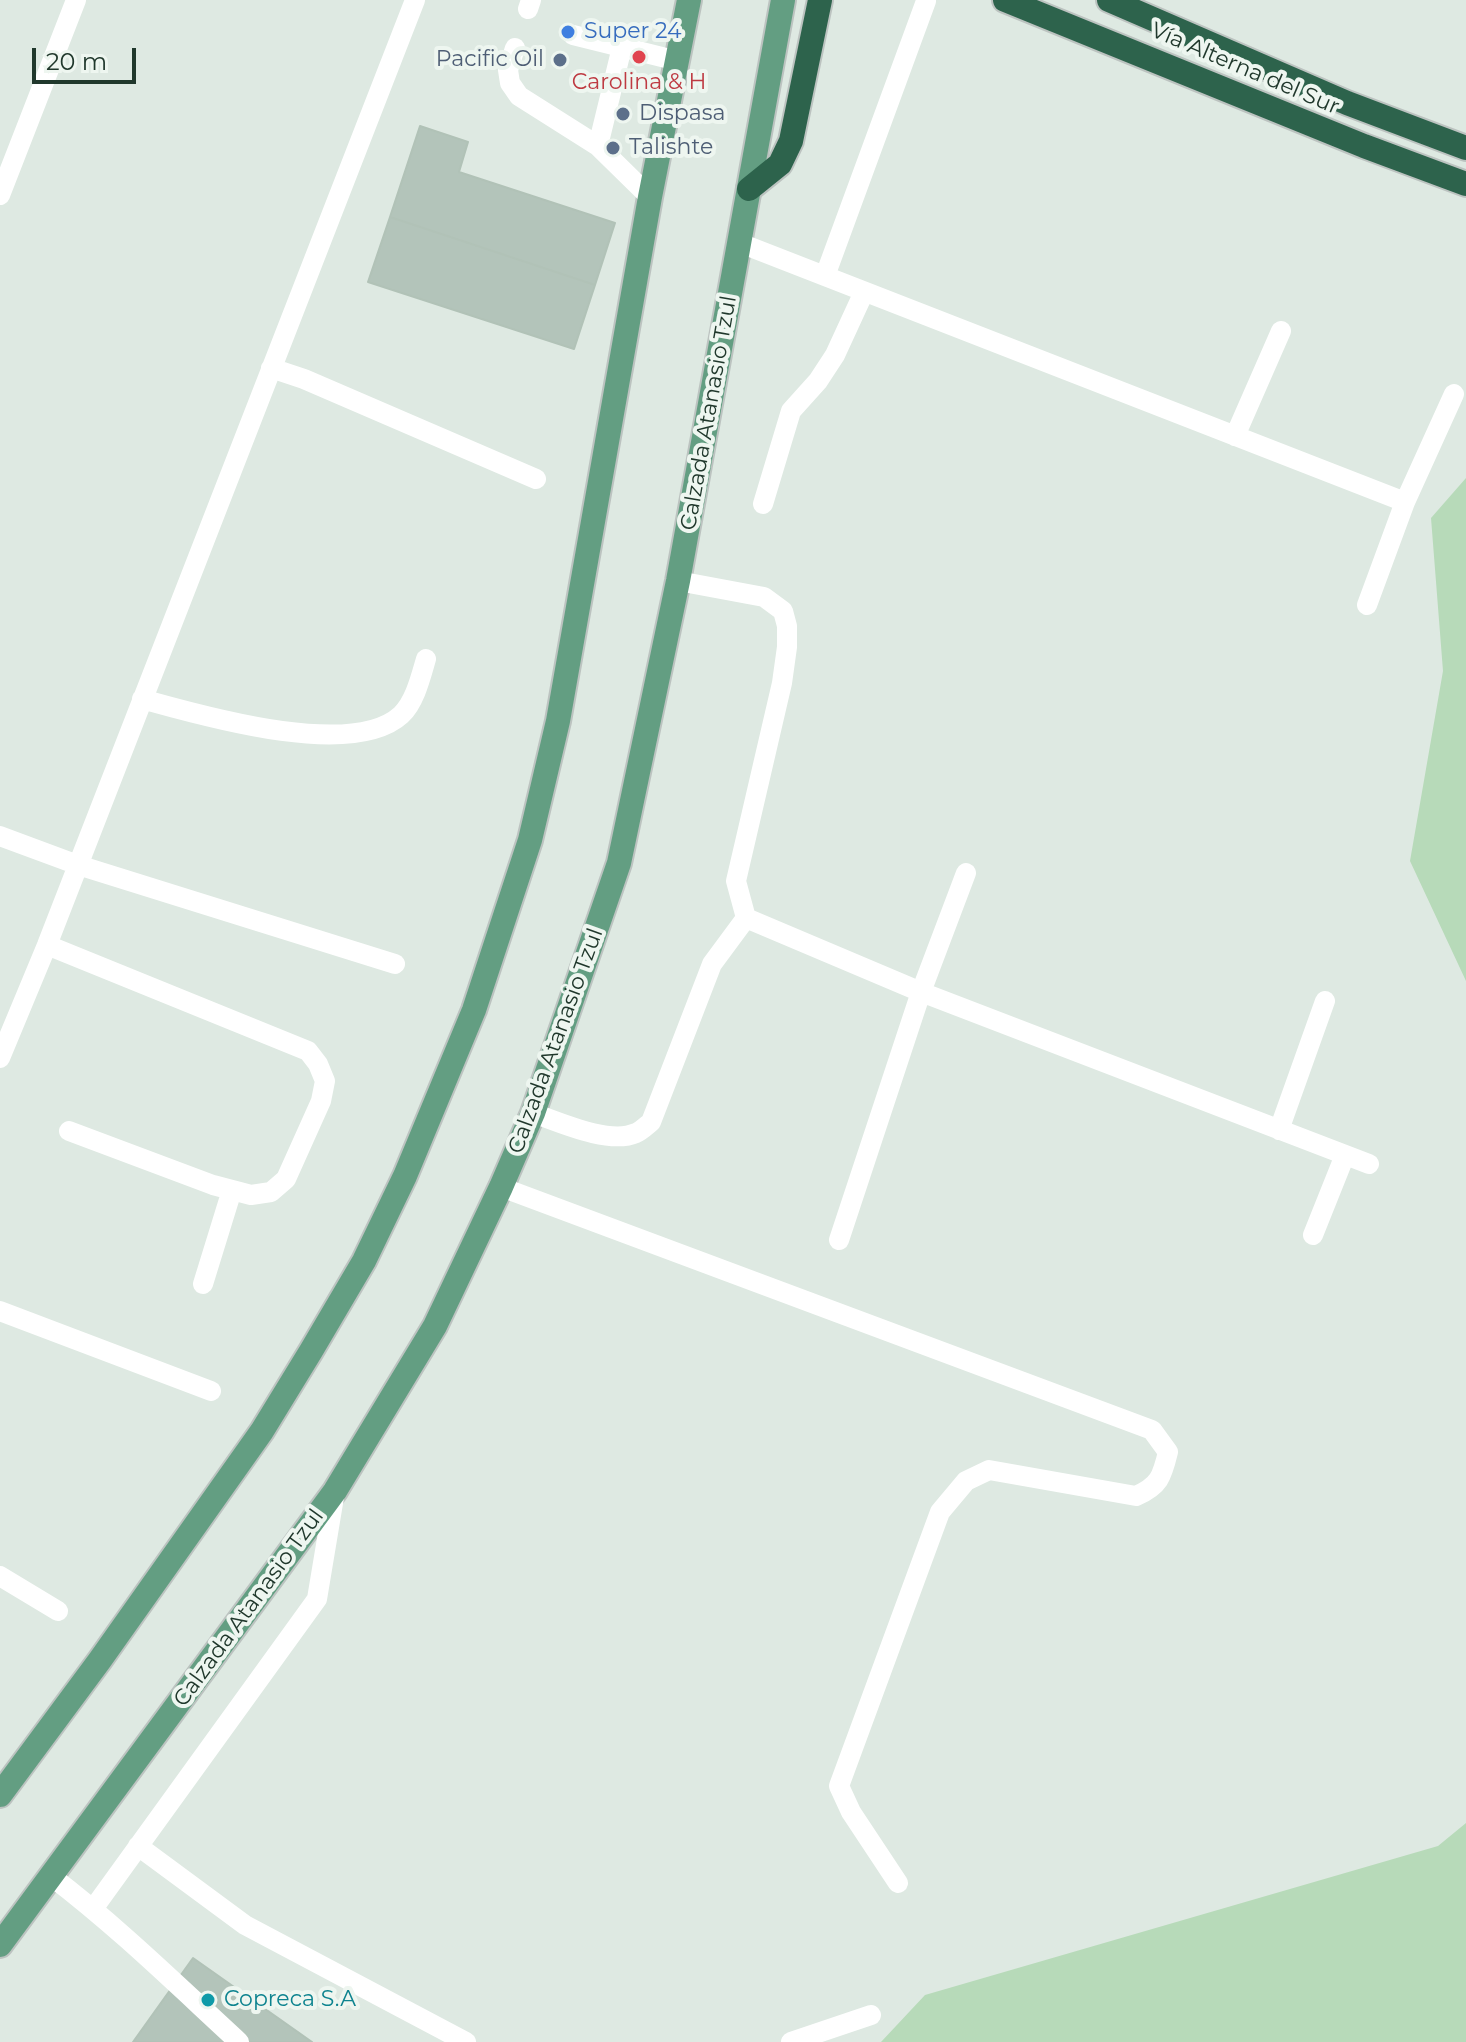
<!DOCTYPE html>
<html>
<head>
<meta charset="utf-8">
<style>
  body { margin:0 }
  #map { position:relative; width:1466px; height:2042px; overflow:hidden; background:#dee9e2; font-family:Montserrat,sans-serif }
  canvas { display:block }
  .scale { position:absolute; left:32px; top:48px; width:104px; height:36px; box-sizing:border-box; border:4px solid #20382c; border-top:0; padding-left:10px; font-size:24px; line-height:28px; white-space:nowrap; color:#20382c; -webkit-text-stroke:6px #eef6f0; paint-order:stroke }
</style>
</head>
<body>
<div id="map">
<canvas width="1466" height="2042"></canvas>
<div class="scale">20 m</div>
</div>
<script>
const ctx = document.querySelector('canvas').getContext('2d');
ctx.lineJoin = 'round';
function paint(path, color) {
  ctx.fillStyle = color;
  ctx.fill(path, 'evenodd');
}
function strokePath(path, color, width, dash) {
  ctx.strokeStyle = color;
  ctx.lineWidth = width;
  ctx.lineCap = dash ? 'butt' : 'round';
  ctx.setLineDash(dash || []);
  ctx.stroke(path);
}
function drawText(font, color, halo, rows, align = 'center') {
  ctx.font = font + ' Montserrat,sans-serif';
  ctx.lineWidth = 8;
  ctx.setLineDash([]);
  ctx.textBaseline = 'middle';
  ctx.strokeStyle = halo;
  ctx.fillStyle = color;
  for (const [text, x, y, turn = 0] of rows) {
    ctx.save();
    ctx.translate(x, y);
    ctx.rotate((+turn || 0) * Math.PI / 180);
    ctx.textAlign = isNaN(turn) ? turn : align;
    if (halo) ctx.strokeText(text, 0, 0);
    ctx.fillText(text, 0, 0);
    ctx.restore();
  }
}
paint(new Path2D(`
  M1466,478V981L1410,861L1443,671L1431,518Z
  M1466,1823V2042H881L925,1995L1438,1846Z`), '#b7dab9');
const building = new Path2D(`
  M420,126L468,142L459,172L615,223L595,285L390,217Z
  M390,217L595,285L574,349L368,282Z
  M193,1958L312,2042H133Z`);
paint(building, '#b3c4ba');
strokePath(building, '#b1c2b7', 2);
const primary = new Path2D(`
  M0,1795L100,1660L262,1431L311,1351L364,1261L405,1176L474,1010L530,840L558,721L650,197L689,0
  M0,1945L335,1491L435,1326L501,1187L533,1113L619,863L678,581L783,0`);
const highway = new Path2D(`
  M1005,0L1364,146L1466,184
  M1109,0L1347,103L1466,148
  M749,189L780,164L791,141L820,0`);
strokePath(primary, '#bcc3c0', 28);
strokePath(highway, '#bcc3c0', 28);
strokePath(new Path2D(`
  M528,9L531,0
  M573,35L678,61
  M515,48L508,70L510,83L519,96L598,146L650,197
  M598,146L622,47
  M0,195L76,0
  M740,243L1405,502
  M825,276L926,1
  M271,368L304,379L536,479
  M1235,436L1281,331
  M763,504L791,411L818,381L835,355L864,292
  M1367,605L1405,502L1454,394
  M142,699C200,715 352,760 401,715C415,702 421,676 426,659
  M0,836L78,865L395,964
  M746,918L921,992L1369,1164
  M47,945L308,1051L318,1064L325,1081L321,1101L286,1179L271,1192L251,1195L213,1185L69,1131
  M0,1058L47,945L415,0
  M533,1113C559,1122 609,1145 636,1133C641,1131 646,1126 651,1122L712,964L746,918L736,881L782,683L787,647V626L783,611L764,597L678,581
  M1279,1130L1325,1001
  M501,1187L1152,1430L1168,1452C1162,1477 1159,1486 1136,1496L989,1470L966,1481L940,1512L839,1786L851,1812L898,1883
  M1313,1235L1345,1155
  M839,1240L921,992L966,873
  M203,1284L232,1190
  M0,1311L211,1391
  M0,1576L58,1611
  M138,1846L245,1925L466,2042
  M51,1876C118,1927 177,1985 239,2042
  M93,1909L317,1599L335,1491
  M791,2042L871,2015`), '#fff', 20);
strokePath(primary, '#639e82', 24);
strokePath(highway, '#2d634c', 24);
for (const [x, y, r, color] of [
  [568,32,8,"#3f7fe0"],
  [639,57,8,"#e0444e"],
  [560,60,8,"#5c6f8a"],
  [623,114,8,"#5c6f8a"],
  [613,148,8,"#5c6f8a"],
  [208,2000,8,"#0f9aa8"]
]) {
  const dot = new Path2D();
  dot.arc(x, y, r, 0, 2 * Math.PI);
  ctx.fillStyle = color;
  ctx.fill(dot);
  strokePath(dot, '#eef6f0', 3);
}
drawText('22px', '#366cbe', '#eef6f0', [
  ["Super 24",584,32]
], 'left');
drawText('22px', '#4e5e75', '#eef6f0', [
  ["Pacific Oil",544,60,"right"],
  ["Dispasa",639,114],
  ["Talishte",629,148]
], 'left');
drawText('22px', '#20382c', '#eef6f0', [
  ["Vía Alterna del Sur",1245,69,23],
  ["Calzada Atanasio Tzul",709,413,-80],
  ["Calzada Atanasio Tzul",556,1041,-70],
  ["Calzada Atanasio Tzul",249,1608,-54]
]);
drawText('22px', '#be3a42', '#eef6f0', [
  ["Carolina & H",639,83]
]);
drawText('22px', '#0d838f', '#eef6f0', [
  ["Copreca S.A",224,2000]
], 'left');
</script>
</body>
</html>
